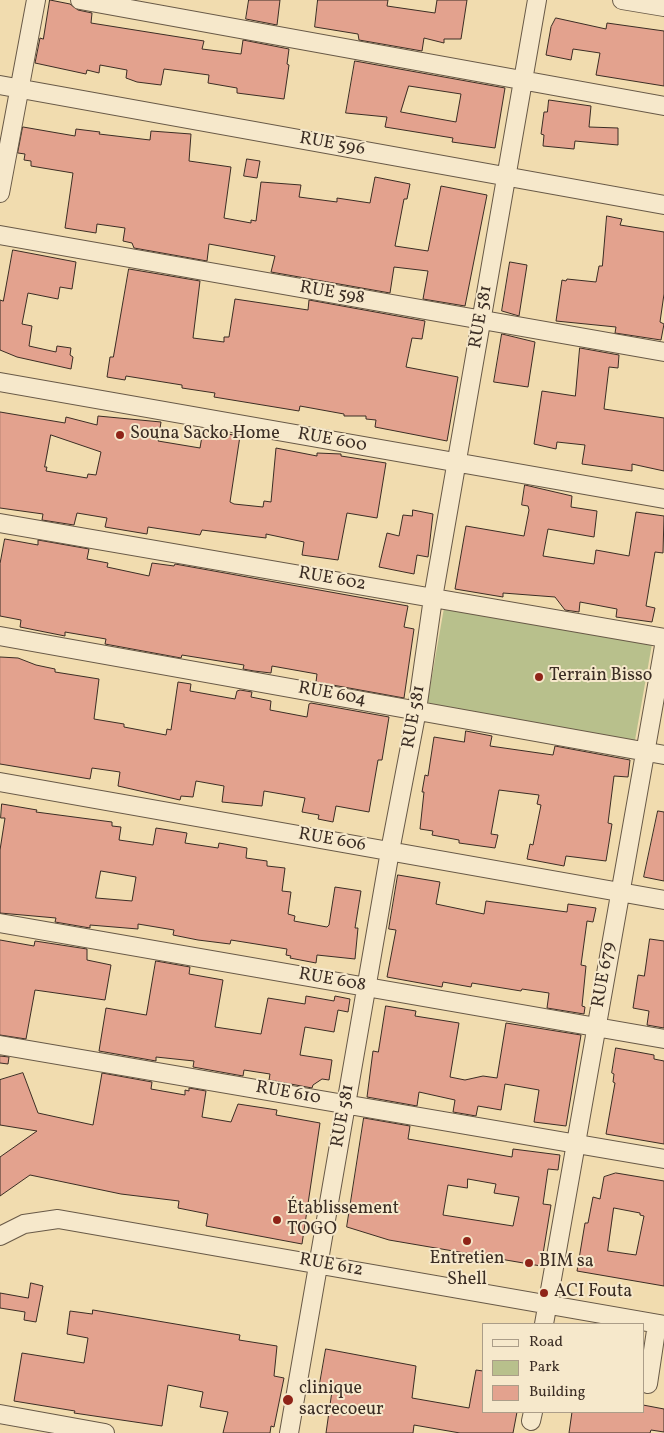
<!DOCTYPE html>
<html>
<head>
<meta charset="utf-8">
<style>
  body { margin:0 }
  #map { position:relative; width:664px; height:1433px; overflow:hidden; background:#f1dcaf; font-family:Vollkorn,serif }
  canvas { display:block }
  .legend { position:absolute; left:482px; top:1323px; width:162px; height:90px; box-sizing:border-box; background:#f6e8cb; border:1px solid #ab9d88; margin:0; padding:6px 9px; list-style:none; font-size:15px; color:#3b2d24 }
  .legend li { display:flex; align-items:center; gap:10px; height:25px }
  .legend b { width:25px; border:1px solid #ab9d88 }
</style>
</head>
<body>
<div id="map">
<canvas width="664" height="1433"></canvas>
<ul class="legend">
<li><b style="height:6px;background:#f6e8cb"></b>Road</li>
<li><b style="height:14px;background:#b8c08c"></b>Park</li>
<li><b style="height:14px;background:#e3a28e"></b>Building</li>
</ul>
</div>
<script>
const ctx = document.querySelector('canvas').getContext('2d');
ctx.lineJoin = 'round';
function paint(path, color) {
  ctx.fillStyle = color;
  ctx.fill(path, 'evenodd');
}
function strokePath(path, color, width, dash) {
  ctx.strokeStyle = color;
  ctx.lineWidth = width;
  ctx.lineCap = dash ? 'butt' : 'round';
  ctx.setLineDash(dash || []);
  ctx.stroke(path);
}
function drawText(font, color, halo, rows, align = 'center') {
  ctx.font = font + ' Vollkorn,serif';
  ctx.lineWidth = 4;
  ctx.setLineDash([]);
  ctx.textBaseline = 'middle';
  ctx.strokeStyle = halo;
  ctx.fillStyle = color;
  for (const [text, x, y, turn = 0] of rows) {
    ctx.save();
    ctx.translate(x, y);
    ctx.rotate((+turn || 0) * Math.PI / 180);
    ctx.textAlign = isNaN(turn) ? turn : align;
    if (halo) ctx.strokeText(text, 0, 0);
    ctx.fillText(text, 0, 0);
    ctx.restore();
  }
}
paint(new Path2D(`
  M444,608L652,644L634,746L426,710Z`), '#b8c08c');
const building = new Path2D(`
  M50,0L70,4L78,10L92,13L91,23L204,41L202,49L241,54L243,40L289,49L287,64L289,65L284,99L237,93V88L208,83L209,75L164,69L161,85L137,82L126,78L127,70L100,65L99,73L87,70L86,74L35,63L40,38L43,39Z
  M249,0H280L277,25L246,19Z
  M318,0H388L387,6L435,13L437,0H467L461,39H444V43L424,38L422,51L359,40L358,34L315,27Z
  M556,18L606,29L607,23L664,31V86L596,75L600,53L573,49L571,60L546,55L551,27Z
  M355,61L505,88L495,148L452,142L453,138L385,127L387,117L346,113ZM409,86L461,94L456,122L401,112Z
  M549,100L591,106L589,127L618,128V145L575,141L574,149L543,146L544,135L541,134L544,112H547Z
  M23,127L75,136L76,129L100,132L99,134L150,140L151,131L191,134L189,161L231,167L224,218L251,223V220L256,221L261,182L301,185L299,197L337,202V198L370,203L375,177L410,184L407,199H404L395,246L428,251L441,186L487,195L465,306L423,299L428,271L394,267L390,293L271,272L275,256L209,244L207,261L134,248L132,243L123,241L125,228L97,224L96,233L65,228L73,173L31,166V161L24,160L25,154L18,153Z
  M247,159L260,161L257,178L244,176Z
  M607,216L622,219L620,225L664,232V294L660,322L664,324L661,340L615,333L616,327L556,321L562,280L566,281L567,279L596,282L599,266H602Z
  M13,250L76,262L72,289L60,287L58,299L28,293L22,324L32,326L29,346L56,352L57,346L71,348L70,355L73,357L71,369L17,357L0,350V300L3,301Z
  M510,262L527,265L519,316L502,311Z
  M129,269L200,281L193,338L224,342V337H229L235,299L308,310L309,300L425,321L422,339L412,338L406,367L458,377L447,441L375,427L376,420L366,419V416H344V414L300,406L299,411L214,397L215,393L182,388V385L126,376L125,380L107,377L110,357H113Z
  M502,334L535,342L528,387L494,382Z
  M580,348L619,355L618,368L609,367L604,409L664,418V471L632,464V471L582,464L585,445L557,442L556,449L534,444L542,391L575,396Z
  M0,412L65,423L66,417L97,425L98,416L161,422L158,441L200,448L203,430L240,436L230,502L234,504L263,507L264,501L271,502L276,448L317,456V453L341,454V456L386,463L377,518L347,513L338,560L302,555L304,542L266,534V538L202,530L200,535L148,527L147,534L105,527L107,518L77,513L74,525L42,520L43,514L0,508ZM51,435L101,452L96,475L88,474L87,478L46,471L47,467H45Z
  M525,485L572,496L571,507L597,511L594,537L548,529L543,556L594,564L596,550L629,556L636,512L664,516L663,553L655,552L646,606L655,608L652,622L616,617L617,609L580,602L579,612L565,610L555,597L503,593V597L455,589L466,526L524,536L529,510L528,506L522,505Z
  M413,510L433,514L428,557L417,555L414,574L379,567L387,533L399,536L403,515L412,516Z
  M5,539L38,545V540L89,549L87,559L108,563L107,567L149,576L152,563L174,566L175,564L408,606L404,627L414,629L404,698L316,682L317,674L272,666L271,673L254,671L243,669L244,665L182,655L181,658L105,644L106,639L65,632V636L20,627L21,620L0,616V564Z
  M0,657L18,658L36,665L55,669V672L99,679L94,719L124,724V727L166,735L167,729L171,730L178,682L191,684L190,691L235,699L237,691L240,690L252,692L251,697L271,701L270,710L307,717L309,704L311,703L389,717L382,760H378L369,812L336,806L333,822L318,819L319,815L302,812L305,798L264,791L262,806L222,802L224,786L196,781L193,797L181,796L180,800L118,786L120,772L92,768L90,779L0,764Z
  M466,731L492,736L490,746L553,755L555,746L630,760L628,777L614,776L608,823L612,824L606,861L566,856L564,866L527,859L530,844L533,845L541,805L537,804L539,795L499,790L491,834L498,835L495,848L459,843V840L432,835L433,831L420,829L424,792H422L425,775L428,776L434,737L464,742Z
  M2,804L37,810L36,812L112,822V826L121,827L119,840L153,845L156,828L187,833L185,843L218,848L219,843L247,848L246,858L267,861V866L285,868L282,891L291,892L288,914L295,916L294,921L327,927L329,925L335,887L361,891L355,928H358L355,959L317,955L316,963L290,958L291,956L286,955L287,949L231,940L230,944L198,940L173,935L174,930L138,924V929L90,925V928L55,922L56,918L0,913V850L5,818H1ZM101,871L136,877L132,901L96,898Z
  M658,811L664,812V881L644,877Z
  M398,875L440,882L436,904L484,914L486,901L567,912L568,904L596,908L593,922L587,921L581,965L586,966L582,1006L585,1007L584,1014L547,1008L549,993L522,989L521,991L472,983L471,987L443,982L442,987L387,977L396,930L389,929Z
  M650,939L664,941V1028L647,1025L649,1011L633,1008L638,975L644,976Z
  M0,940L34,946L35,941L87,949V960L111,965L105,1000L35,990L26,1039L0,1035Z
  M156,961L190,967L189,974L223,980L215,1027L261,1034L268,998L305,1004L306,996L334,1001L335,996L350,999L348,1012L338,1010L334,1032L305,1027L300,1055L332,1060L329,1080L322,1079L313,1085L312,1088L269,1080L270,1074L244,1070L243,1076L193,1067L194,1061L156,1057V1061L99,1051L106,1008L146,1015Z
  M386,1006L416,1011L415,1016L459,1023L450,1077L465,1080L483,1076L497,1078L506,1023L581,1035L566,1126L534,1122L539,1090L505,1084L501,1110L478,1106L476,1116L453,1112L455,1100L419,1092L417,1106L367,1097L373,1051L378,1052Z
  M616,1048L654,1055V1059L664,1061V1144L606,1134L615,1083L613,1082L614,1074L612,1073Z
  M0,1056L9,1057L8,1064L0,1063Z
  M23,1073L38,1113L93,1125L102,1073L152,1082L151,1089L185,1095V1090L189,1091V1088L206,1091L202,1117L231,1122L238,1104L277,1110L276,1115L320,1123L302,1244L206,1226L208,1214L178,1208L179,1201L121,1194L30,1175L0,1196V1157L37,1131L0,1125V1080Z
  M364,1118L410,1126L408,1139L512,1157L513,1149L560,1155L558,1170L548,1169L543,1204L551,1205L541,1266L389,1240L347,1227ZM468,1179L496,1184L494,1193L519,1197L513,1226L443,1215L448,1185L467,1188Z
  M616,1173L664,1181V1286L577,1271L585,1223H588L593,1197L600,1199L604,1177ZM614,1208L640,1213V1215L644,1216L636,1255L608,1251Z
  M31,1283L43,1286L36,1322L24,1320L25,1312L0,1308V1293L28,1298Z
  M93,1310L240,1335L239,1340L277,1346L274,1376L284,1378L274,1427L271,1426L270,1433H223L228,1412L200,1407L203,1392L168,1385L162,1426L74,1413L75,1411L14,1401L22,1353L84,1363L88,1338L67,1334L70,1311L92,1314Z
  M326,1349L416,1366L412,1398L469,1408L476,1370L483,1371V1412H517L513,1433H460L414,1425L413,1433H326L332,1391L319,1389Z
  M643,1405L664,1409V1432L651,1430L650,1433H569L572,1412H643Z`);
paint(building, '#e3a28e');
strokePath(building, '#3b2d24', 1);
const minor = new Path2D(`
  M80,0L664,106
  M622,0L664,7
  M0,85L664,205
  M0,193L36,0
  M0,235L664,352
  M0,382L664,499
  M0,523L664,638
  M0,636L664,755
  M0,782L664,900
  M0,923L664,1039
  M0,1045L664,1159
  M0,1236L24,1224L58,1219L664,1325
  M544,1324L664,646
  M648,1384L657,1324
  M0,1414L105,1433
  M531,1421L533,1412
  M289,1433L390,851L417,710L433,598L537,0`);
strokePath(minor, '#685947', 20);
strokePath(minor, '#f6e8cb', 18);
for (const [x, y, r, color] of [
  [120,435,5,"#8f2418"],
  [539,677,5,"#8f2418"],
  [277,1220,5,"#8f2418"],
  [467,1241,5,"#8f2418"],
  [529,1263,5,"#8f2418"],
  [544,1293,5,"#8f2418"],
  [288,1400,6,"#8f2418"]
]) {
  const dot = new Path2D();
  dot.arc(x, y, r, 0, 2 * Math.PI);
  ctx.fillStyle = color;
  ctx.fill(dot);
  strokePath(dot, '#f6e8cb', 2);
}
drawText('18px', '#3b2d24', '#f6e8cb', [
  ["RUE 596",332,145,10],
  ["RUE 598",332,294,10],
  ["RUE 581",482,317,-80],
  ["RUE 600",332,441,10],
  ["RUE 602",332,580,10],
  ["RUE 604",332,695,10],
  ["RUE 581",415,717,-80],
  ["RUE 606",332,841,10],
  ["RUE 679",605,975,-80],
  ["RUE 608",332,981,10],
  ["RUE 610",288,1094,10],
  ["RUE 581",344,1116,-80],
  ["RUE 612",331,1266,10]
]);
drawText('18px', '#3b2d24', '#f6e8cb', [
  ["Souna Sacko Home",130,435],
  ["Terrain Bisso",549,677],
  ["Établissement",287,1210],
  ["TOGO",287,1231],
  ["Entretien",467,1260,"center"],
  ["Shell",467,1281,"center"],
  ["BIM sa",539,1263],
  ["ACI Fouta",554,1293],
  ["clinique",299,1390],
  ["sacrecoeur",299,1411]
], 'left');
</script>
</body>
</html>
